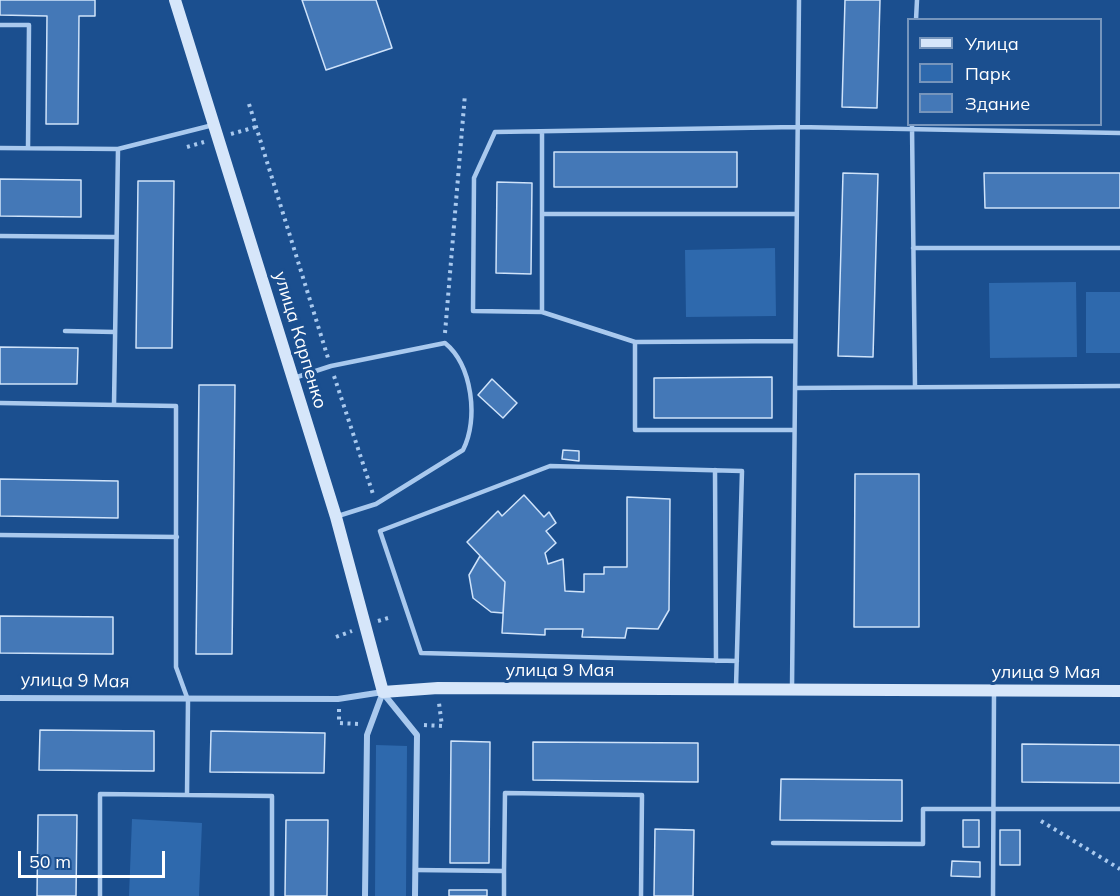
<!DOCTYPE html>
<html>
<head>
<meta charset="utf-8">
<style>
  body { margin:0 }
  #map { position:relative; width:1120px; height:896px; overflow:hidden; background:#1b4f8f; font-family:Mulish,sans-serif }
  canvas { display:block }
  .legend { position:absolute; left:907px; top:18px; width:195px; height:108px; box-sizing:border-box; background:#1b4f8f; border:2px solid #7695bc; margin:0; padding:8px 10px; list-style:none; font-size:18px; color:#fff }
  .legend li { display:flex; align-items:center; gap:12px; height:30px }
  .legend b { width:30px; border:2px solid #7695bc }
  .scale { position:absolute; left:18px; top:851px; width:147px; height:27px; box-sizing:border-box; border:3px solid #fff; border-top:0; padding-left:8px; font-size:18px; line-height:21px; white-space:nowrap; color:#fff; -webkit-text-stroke:4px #1b4f8f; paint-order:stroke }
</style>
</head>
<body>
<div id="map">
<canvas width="1120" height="896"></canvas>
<ul class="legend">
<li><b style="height:8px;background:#d6e6fa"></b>Улица</li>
<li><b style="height:16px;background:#2e69ad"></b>Парк</li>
<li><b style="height:16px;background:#4478b7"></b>Здание</li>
</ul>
<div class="scale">50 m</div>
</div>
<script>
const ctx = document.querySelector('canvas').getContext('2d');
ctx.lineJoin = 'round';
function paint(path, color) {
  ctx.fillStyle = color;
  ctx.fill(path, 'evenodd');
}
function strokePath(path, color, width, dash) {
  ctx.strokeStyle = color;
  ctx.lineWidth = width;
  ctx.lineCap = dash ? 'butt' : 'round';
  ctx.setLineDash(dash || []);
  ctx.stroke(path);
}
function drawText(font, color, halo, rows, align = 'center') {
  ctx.font = font + ' Mulish,sans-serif';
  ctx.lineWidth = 6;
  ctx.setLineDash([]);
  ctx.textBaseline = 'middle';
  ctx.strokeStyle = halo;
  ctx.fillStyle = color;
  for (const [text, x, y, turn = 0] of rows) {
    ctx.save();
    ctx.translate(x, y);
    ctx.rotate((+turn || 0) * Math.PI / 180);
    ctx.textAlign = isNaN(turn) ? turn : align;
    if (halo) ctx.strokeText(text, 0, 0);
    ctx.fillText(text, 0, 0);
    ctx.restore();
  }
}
paint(new Path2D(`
  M775,248L776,316L686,317L685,250Z
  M1076,282L1077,357L990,358L989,283Z
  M1086,292H1120V353H1086Z
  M376,745L407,746L406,896H375Z
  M132,819L202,823L199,896H129Z`), '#2e69ad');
const building = new Path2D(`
  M0,0H95V16H79L78,124H46L47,16L0,15Z
  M302,0H376L392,48L326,70Z
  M845,0H880L877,108L842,107Z
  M554,152H737V187H554Z
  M843,173L878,174L873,357L838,356Z
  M984,173H1120V208H985Z
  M0,179L81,180V217L0,216Z
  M138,181H174L172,348H136Z
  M497,182L532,183L531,274L496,273Z
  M0,347L78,348L77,384H0Z
  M772,377V418H654V378Z
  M492,379L517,403L503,418L478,395Z
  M199,385H235L232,654H196Z
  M563,450L579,451V461L562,459Z
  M855,474H919V627H854Z
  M0,479L118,481V518L0,516Z
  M524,495L544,517L549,512L556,523L546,531L556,543L545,553L548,564L563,559L565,591L584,592V574H604V567H627V497L670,499L669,610L658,629L627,628L625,638L582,637L583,629H545V635L502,633L505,582L467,542L498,511L502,516Z
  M480,556L505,582L503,613L491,612L473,598L469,575Z
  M0,616L113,617V654L0,653Z
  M40,730L154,731V771L39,770Z
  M211,731L325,733L324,773L210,772Z
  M451,741L490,742L489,863H450Z
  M533,742L698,743V782L533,780Z
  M1022,744L1120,745V783L1022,782Z
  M781,779L902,780V821L780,820Z
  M38,815H77L76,896H37Z
  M286,820H328L327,896H285Z
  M963,820H979V847H963Z
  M655,829L694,830L693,896H654Z
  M1000,830H1020V865H1000Z
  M952,861L980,862V877L951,876Z
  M449,890H487V896H449Z`);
paint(building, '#4478b7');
strokePath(building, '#cfe3fa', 1.5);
strokePath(new Path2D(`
  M249,104L328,358
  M231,134L256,127
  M187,147L204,142
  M445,333L465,94
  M334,376L373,494
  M378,621L388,618
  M336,637L352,631
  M339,709V723L359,724
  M424,725L442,726L439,703
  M1041,821L1120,869`), '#a9c9ee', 4, [3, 4.5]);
strokePath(new Path2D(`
  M916,20L917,0
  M0,25H29L28,148
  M912,126L915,387
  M542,132V312L635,342
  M0,148L118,149
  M542,214H796
  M0,236L115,237
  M913,248H1120
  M542,312L473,311L474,178L495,132L797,127L1120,133
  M65,331L115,332
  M294,378L331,366L445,343C472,365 479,419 463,450L376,504L338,516
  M795,388L1120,386
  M0,403L176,406V667L188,700L187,795L272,796V896
  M114,405L118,149L213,125
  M794,430H635V342L795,341
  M715,470L716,661
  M0,535L177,537
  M736,687L742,471L550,466L380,531L421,653L737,661
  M792,687L799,0
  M773,843L923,844V809H1120
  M415,870L504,871L505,793L642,795L641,896
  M100,896V794L187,795
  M504,896V871
  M993,896L994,691`), '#a9c9ee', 4.5);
strokePath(new Path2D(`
  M383,693L417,735L415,896
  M0,698L338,699L383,692
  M365,896L367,735L383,692`), '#a9c9ee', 6);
strokePath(new Path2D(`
  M175,0L336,517L383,692L438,688L1120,691`), '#d6e6fa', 12);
drawText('18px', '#fff', '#1b4f8f', [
  ["улица Карпенко",300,340,73],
  ["улица 9 Мая",560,671],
  ["улица 9 Мая",1046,673],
  ["улица 9 Мая",75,681,1]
]);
</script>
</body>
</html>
